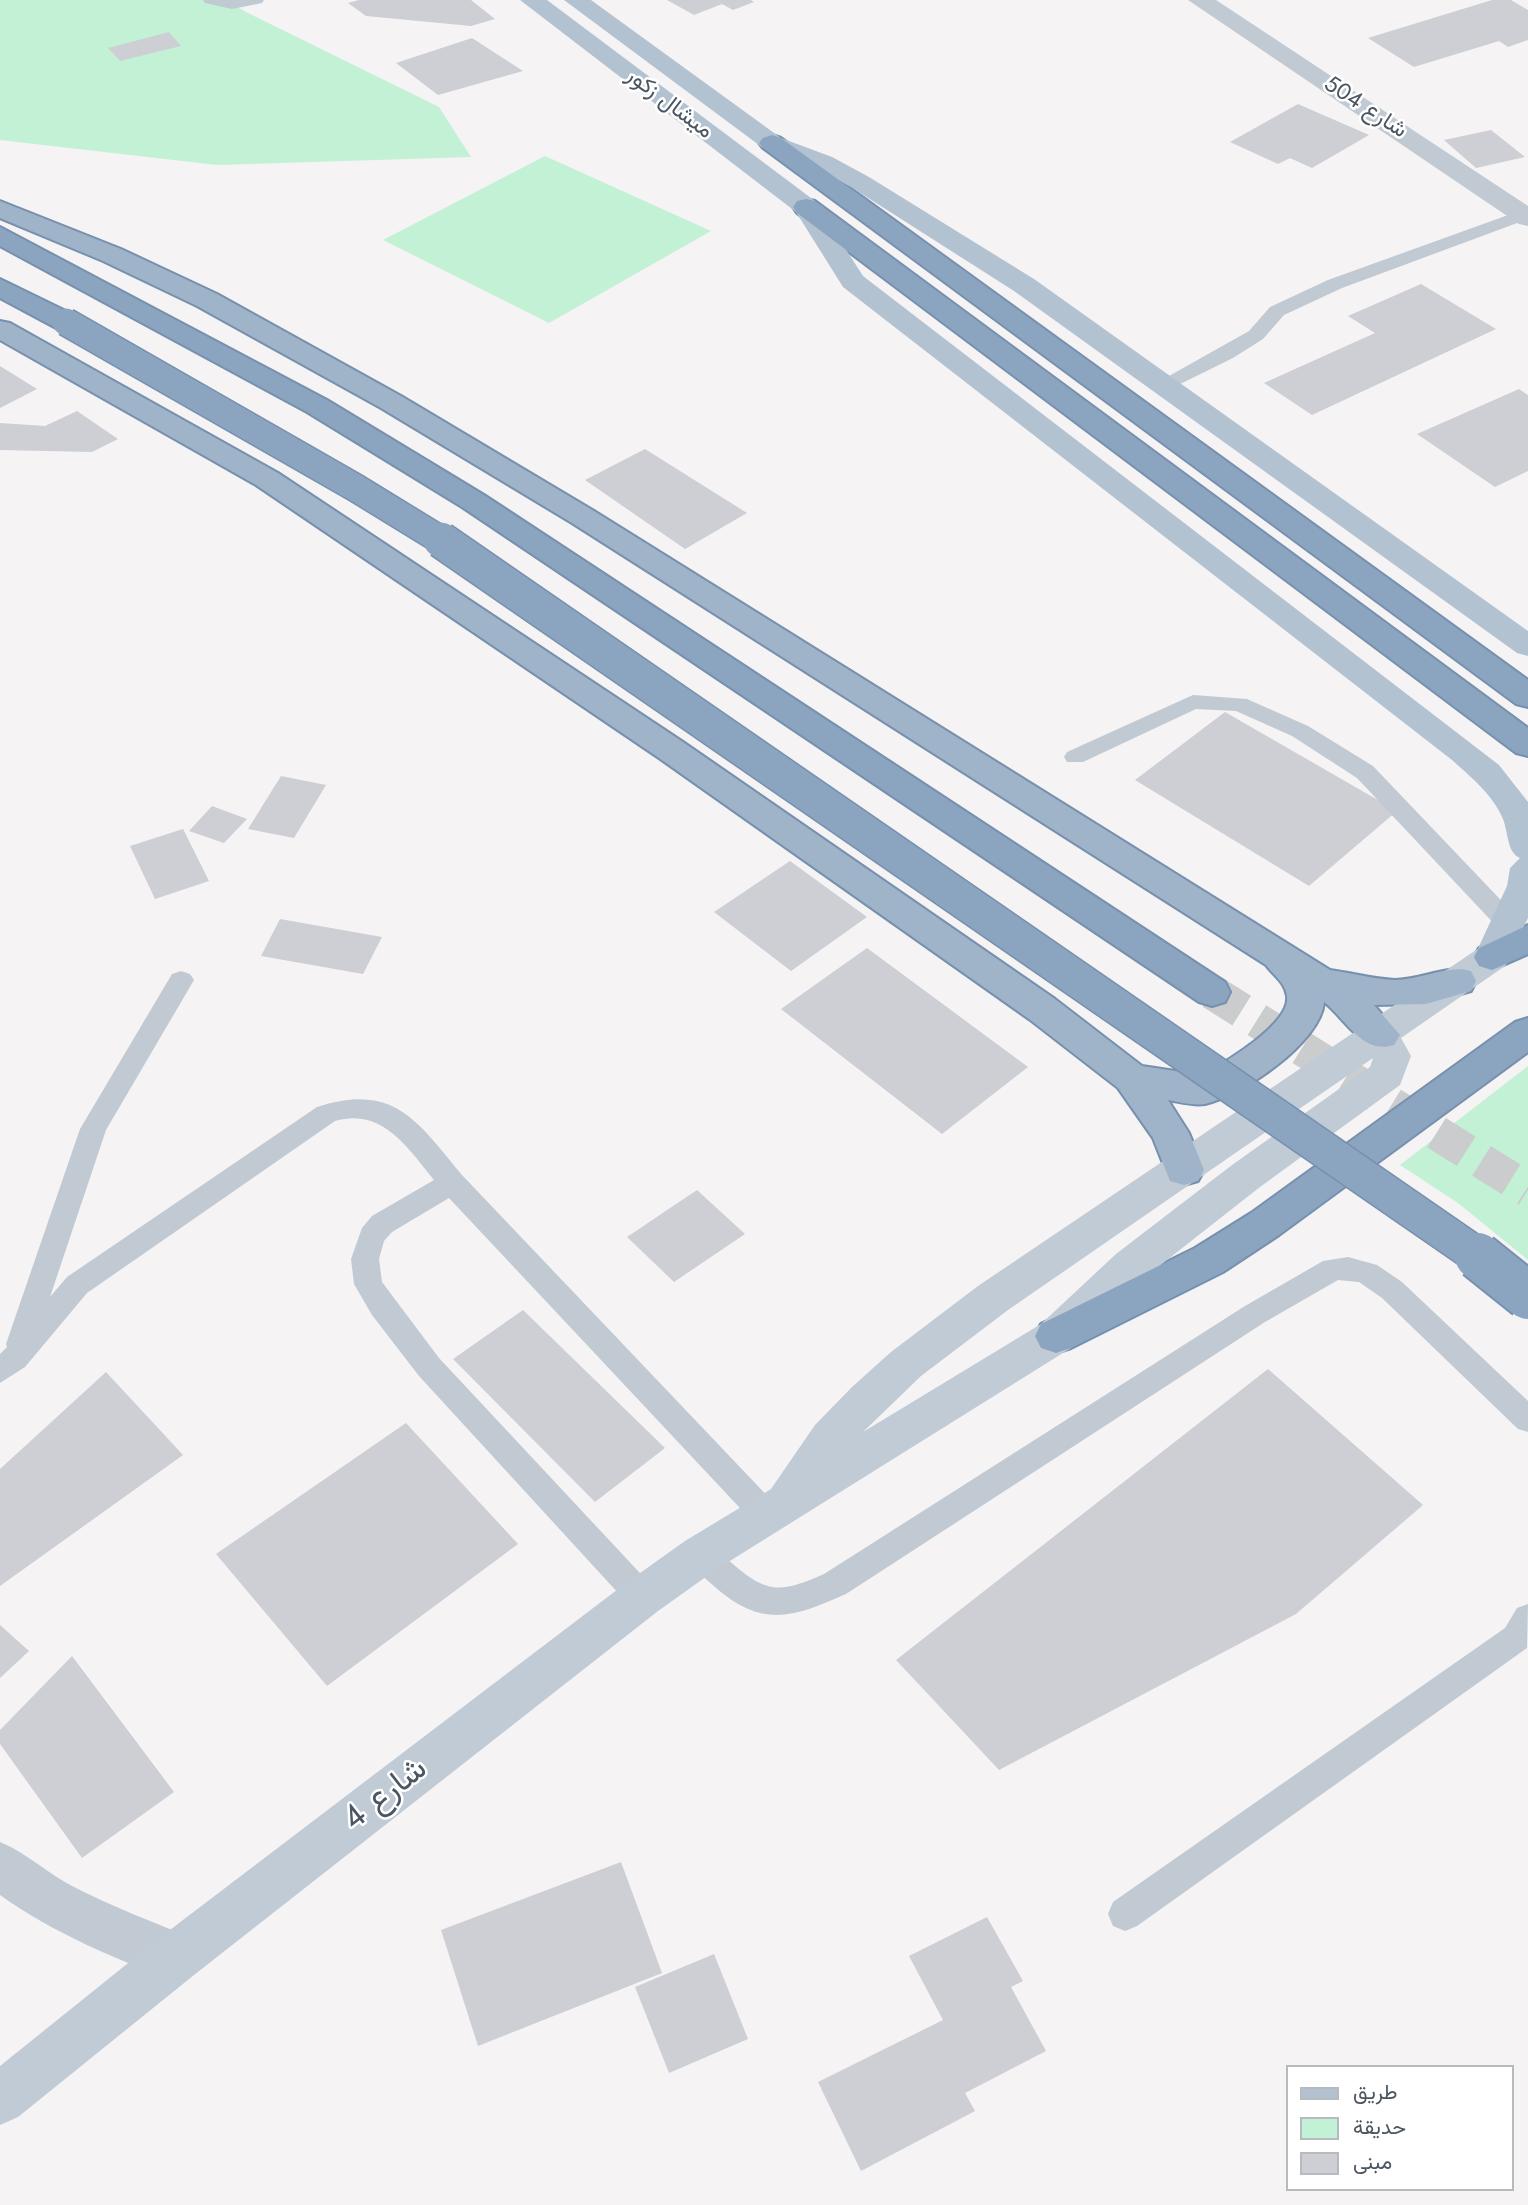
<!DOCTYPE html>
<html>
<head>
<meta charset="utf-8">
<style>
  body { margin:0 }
  #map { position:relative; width:1528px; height:2205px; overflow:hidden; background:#f5f3f3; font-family:Jost,Vazirmatn,sans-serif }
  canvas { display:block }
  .legend { position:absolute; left:1286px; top:2065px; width:228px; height:126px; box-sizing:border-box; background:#fff; border:2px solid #b7bbc0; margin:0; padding:9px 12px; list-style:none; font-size:21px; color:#4a5661 }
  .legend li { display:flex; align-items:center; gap:14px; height:35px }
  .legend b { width:35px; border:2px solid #b7bbc0 }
</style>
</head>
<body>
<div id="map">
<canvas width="1528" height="2205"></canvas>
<ul class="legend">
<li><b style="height:9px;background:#b3c2d1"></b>طريق</li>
<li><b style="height:19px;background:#c3f1d5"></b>حديقة</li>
<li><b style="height:19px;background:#cdcfd5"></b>مبنى</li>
</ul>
</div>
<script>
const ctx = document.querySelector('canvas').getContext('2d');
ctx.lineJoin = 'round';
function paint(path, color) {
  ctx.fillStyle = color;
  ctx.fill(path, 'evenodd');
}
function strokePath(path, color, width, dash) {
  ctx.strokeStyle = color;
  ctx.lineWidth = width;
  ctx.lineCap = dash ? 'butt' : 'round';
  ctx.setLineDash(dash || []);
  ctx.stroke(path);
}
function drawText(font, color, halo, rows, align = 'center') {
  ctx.font = font + ' Jost,Vazirmatn,sans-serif';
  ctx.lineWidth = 5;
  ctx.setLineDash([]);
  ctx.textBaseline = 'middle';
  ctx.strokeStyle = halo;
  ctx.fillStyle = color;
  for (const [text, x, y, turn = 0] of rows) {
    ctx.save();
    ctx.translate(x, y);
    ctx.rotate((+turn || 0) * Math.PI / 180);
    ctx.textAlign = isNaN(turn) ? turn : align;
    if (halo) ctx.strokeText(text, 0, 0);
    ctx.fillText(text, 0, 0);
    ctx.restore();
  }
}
paint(new Path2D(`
  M0,0H227L246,12L439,107L471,157L217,165L0,140Z
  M545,156L711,231L549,323L383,240Z
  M1528,1066V1260L1458,1203L1400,1165Z`), '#c3f1d5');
paint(new Path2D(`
  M359,0H471L495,19L471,26L366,16L348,3Z
  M667,0H751L754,2L733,10L722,4L694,15Z
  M1492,0H1511L1528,10V40L1508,47L1499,41L1414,67L1368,38Z
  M169,32L181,46L120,61L108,48Z
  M472,38L523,71L438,95L396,63Z
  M1298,104L1369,135L1312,168L1290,158L1278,164L1230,142Z
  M1491,130L1525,157L1476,168L1444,140Z
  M1421,284L1496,329L1312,415L1264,383L1375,333L1348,316Z
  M0,366L37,389L0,408Z
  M1519,389L1528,395V471L1495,487L1417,434Z
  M77,411L118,439L92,452L0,450V423L45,426Z
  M645,449L747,513L685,549L585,480Z
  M1225,712L1397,811L1309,886L1135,780Z
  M281,776L326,785L294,838L248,829Z
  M212,806L247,819L224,843L189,831Z
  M183,829L209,881L155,899L130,846Z
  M790,861L867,917L791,971L714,912Z
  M280,919L382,937L363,974L261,956Z
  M867,948L1028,1067L942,1134L781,1009Z
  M697,1190L745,1234L674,1282L627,1237Z
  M523,1310L665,1448L595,1502L453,1359Z
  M1268,1369L1423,1505L1296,1614L999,1770L896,1660Z
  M106,1372L183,1455L0,1586V1469Z
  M406,1423L518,1544L327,1686L216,1554Z
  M0,1625L29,1651L0,1678Z
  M72,1656L174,1792L82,1858L0,1744V1730Z
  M621,1862L662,1973L478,2046L441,1930Z
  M987,1917L1023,1981L1011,1987L1046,2051L965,2093L975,2111L861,2171L818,2082L943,2020L909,1956Z
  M714,1954L748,2039L669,2073L635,1987Z`), '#cdcfd5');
strokePath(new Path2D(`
  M1212,992L1528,1190`), '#caccce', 35, [35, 18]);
const trunk = new Path2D(`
  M0,201L121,249L217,294L401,396L594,511L1330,970C1352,973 1373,979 1395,980C1421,980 1448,964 1471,971L1476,981L1471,991L1426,1004L1374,1005L1400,1035L1394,1045C1362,1055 1347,1020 1324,1002C1321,1042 1242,1096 1205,1104C1193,1106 1180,1102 1168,1100L1189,1133L1204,1170L1198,1181L1184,1185L1170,1181L1153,1138L1118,1088L1029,1019L659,758L256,485L0,340V321L10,323L278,473L683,742L1055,999L1142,1066L1202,1075C1224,1063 1291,1024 1287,996C1285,982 1274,976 1266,965L572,523L381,408L197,306L103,261L0,218Z`);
const motorway = new Path2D(`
  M772,135L781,138L1528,680V707L1516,704L763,148L759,143L763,138Z
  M806,199L815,201L1528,728V756L1516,753L797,213L793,207L797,201Z
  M0,227L327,400L484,495L1225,982L1230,992L1225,1002L1212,1006L1199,1002L462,507L307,412L0,246Z
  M0,279L76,316L80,322L76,328H56L0,298Z
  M1528,925V954L1492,970L1479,966L1474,957L1479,948Z
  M1528,1018V1052L1279,1235L1223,1272L1071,1348L1056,1353L1041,1348L1035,1336L1041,1324L1195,1248L1251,1213L1515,1022Z`);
strokePath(trunk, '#7690ad', 4);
strokePath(motorway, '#7690ad', 4);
paint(new Path2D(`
  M203,0H264L262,3L232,9L205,3Z
  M1522,210L1528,211V219L1342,288L1284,315L1263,339L1233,358L1170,389L1163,391L1153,385L1249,331L1270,307L1328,280Z
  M1193,695L1247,699L1308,726L1373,766L1517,917L1520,923L1517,929L1508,932L1499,929L1357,778L1292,736L1236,711L1196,709L1083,762H1067L1064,757L1067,752Z
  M181,971L190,974L194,980L106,1130L50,1297L67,1277L317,1107C394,1082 417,1121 462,1175L776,1505L780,1514L776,1523L765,1527L754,1523L449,1198L392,1232L384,1241L379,1259L382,1282L439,1358L653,1587L657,1597L653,1607L642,1611L631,1607L419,1376L372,1315L354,1284L351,1259L362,1228L372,1216L434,1180C408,1148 382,1107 335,1121L87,1293L25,1367L0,1383V1354L7,1347L6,1344L80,1129L172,974Z
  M1348,1257L1377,1265L1402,1282L1528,1401V1432L1518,1429L1382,1298L1359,1282L1338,1280L1265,1322L846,1594C794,1617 763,1629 715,1587C704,1577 692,1569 686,1555L690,1545L701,1541C714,1546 722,1555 733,1564C768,1595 783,1592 824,1574L1245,1306L1323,1261Z
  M1528,1604L1527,1648L1137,1926L1125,1931L1113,1926L1108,1914L1113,1902L1505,1628L1517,1608Z`), '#c1cad2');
paint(new Path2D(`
  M1188,0H1216L1528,206V226L1519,224Z
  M0,1842C27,1853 48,1874 74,1887C113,1907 153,1922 194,1939L201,1957L194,1975L176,1982C114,1958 55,1934 0,1895Z`), '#c1cad2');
paint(new Path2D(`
  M1492,944L1505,948L1510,957L1505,966L1401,1038L1411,1056L1400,1085L1260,1187L1144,1278L1071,1348L717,1569L658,1611L194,1975L18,2117L0,2125V2066L158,1939L626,1583L685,1541L771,1489L815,1425L852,1387L891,1352L978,1286L1479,948ZM1373,1058L1370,1067L1232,1165L1116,1254L1041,1324L863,1432L921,1376L1008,1310Z`), '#c1cbd6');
paint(new Path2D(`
  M520,0H547L815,201L863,276L1499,765L1528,802V918L1505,966L1492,970L1479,966L1474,957L1507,886L1510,868L1520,858C1507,853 1508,831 1503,819C1493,795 1471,777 1452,760L843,287L796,212Z
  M564,0H591L781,138L832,157L869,177L1034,279L1528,631V656L1517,653L1014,291L851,187L814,167L763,148Z`), '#b3c2d1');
paint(trunk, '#9fb4c9');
paint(motorway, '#8ba5c1');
const motorwayBridgeFar2 = new Path2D(`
  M66,322L356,488L444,542`);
const motorwayBridgeFar1 = new Path2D(`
  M441,540L1481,1258`);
const motorwayBridge = new Path2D(`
  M1478,1256L1528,1296`);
strokePath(motorwayBridgeFar2, '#7690ad', 30, []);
strokePath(motorwayBridgeFar1, '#7690ad', 38, []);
strokePath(motorwayBridge, '#7690ad', 50, []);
strokePath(motorwayBridgeFar2, '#8ba5c1', 27);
strokePath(motorwayBridgeFar1, '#8ba5c1', 35);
strokePath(motorwayBridge, '#8ba5c1', 46);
drawText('23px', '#4a5661', '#fff', [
  ["ميشال زكور",669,104,37],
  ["شارع 504",1365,108,33]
]);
drawText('33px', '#4a5661', '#fff', [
  ["شارع 4",386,1795,-38]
]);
</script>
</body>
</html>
